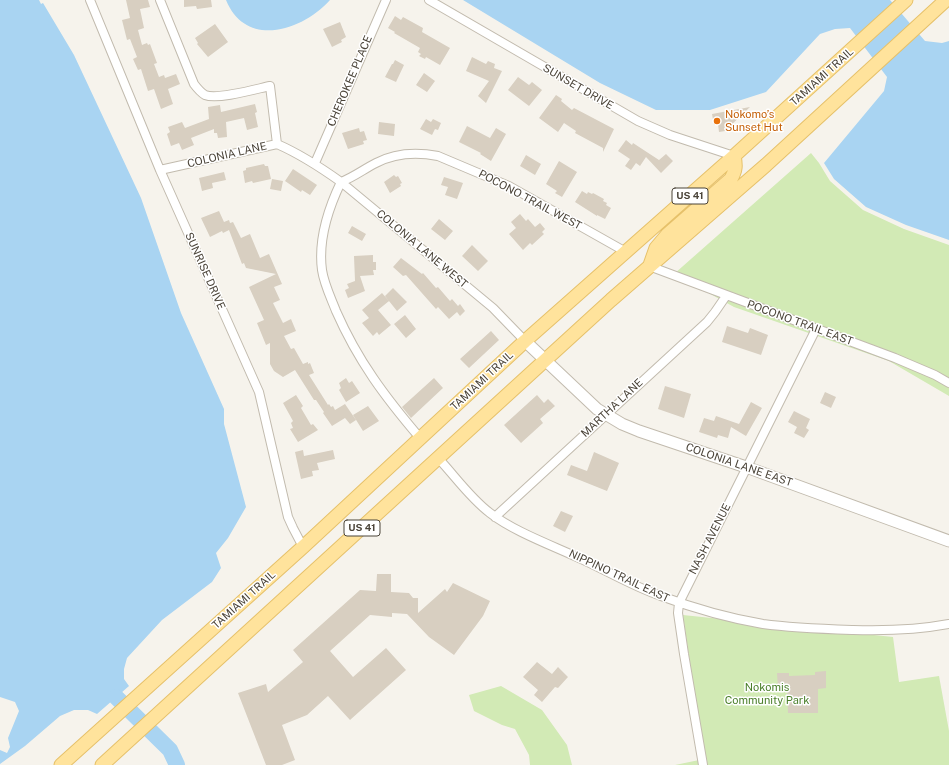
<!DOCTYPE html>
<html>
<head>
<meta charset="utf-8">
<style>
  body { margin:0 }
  canvas { display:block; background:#f6f3ec }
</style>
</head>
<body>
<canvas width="949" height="765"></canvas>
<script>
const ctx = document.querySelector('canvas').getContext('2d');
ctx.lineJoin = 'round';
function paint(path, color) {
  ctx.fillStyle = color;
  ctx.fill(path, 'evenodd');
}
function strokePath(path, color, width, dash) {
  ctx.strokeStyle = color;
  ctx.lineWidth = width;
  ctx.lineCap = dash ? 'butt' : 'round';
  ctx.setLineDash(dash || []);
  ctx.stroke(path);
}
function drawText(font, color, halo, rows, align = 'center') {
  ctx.font = font + ' "Public Sans",sans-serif';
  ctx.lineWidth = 3;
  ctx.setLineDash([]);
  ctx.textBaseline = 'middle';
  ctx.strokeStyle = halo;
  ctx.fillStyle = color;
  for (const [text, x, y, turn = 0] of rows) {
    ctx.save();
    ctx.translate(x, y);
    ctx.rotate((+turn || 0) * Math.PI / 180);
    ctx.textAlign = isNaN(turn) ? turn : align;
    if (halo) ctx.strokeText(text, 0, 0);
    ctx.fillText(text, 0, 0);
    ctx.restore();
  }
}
paint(new Path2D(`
  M811,153L819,163L830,181L863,210L904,229L949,245V396L889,361L734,307L674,274Z
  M683,615L893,637L899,682L939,676L949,731V765H675L704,759Z
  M501,686L542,710L567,745L572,765H530L529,755L515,729L502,725L474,711L469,695Z`), '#d2eab5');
paint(new Path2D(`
  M0,0H39L41,4L43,3L74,55L141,198L181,313L224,409V424L246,507L228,538L216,553L221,568L212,582L162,620L127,658L124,669V679L129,686L97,714L88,710H74L60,716L25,746L0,764V750L7,753L10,747L8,738L19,711L15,702L0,697Z
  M226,0H330C302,31 246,49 226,0Z
  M463,0H890L925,41L942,43L949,41V240L906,225L866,207L834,179L824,163L884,91L887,77L850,28L835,29L820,34L766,92L710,110H656L600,83Z`), '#a9d4f2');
strokePath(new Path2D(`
  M116,697L170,750L177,765`), '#a9d4f2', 16);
paint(new Path2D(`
  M126,0H148L150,7L140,9L144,28L138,30L142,45L147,43L148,45L150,44L157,63L154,64L159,77L164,75L165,78L176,74L180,84L168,89L173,104L161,109L154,89L148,91L141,69L138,70L133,59L137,57L130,39L127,40L122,20L130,18Z
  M184,0H211L212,7L197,9L196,6L184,7Z
  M395,16L401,20L403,17L423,28L422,32L450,48L440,65L426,57L425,59L419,56L421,54L418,52L420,48L394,33L395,32L388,28Z
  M340,22L346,37L341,40L342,42L332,47L323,29Z
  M215,24L228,42L208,57L197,44L198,43L195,38Z
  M472,57L486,64L488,61L495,64L494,68L502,71L486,103L478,96L489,81L466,71Z
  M395,60L404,65L396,82L385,77L392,64H393Z
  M424,73L435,81L427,92L416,85Z
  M518,77L529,85L532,82L542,90L529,106L508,90Z
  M556,95L562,99L561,101L572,110L574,108L614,129L603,152V148L575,133L576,131L564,123L558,132L539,118Z
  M255,104L257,112L255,113L258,127L247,130L244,118L226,122L227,137L218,138L217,133H214V129L191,138L194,145L182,150L179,143L171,146L167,134L170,132L168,127L182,122L185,128L209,119L208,107L220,105L221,112Z
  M750,107L725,131L719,132L718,124L714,125L712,114Z
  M426,119L431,122L433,119L441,123L438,130L435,129L432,135L420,129Z
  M379,122L395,124L394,136L378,134Z
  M467,126L490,138L496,128L506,134L491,161L480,154L481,153L459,142Z
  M359,128L360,132L364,131L367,140L363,141L364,144L348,149L342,133Z
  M626,140L632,145L633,143L659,160L666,154L673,161L661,173L646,157L640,166L636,163L631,170L625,166L630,159L618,151Z
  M526,155L541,164L535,175L520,166Z
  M559,161L577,172L562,197L555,193L557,191L546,184Z
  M264,164L265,166H268L271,179L253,183L252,181L245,183L243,171L246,170V168Z
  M293,169L317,185L310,195L302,190L301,192L285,181Z
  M224,172L226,180L212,183L213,188L202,191L199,178Z
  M394,175L396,177L398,176L402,183L400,184L401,186L390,193L384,182Z
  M444,177L463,183L457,199L445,195L448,187L441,185Z
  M272,179L283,181L281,191L270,189Z
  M582,191L587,194L588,192L592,194L593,193L604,199L603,201L607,203L606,205L611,208L605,219L597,215V216L575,202Z
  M219,211L224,222L229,220L230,223L233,222L241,238L250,234L260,258L269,254L282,284L274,287L280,300L273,303L283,323L291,319L296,331L284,336L291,349L294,348L303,364L308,362V364L310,363L314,373L309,375L328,405L329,404L331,407L333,406L335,410L345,404L356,420L350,424L345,418L332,426L323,413L324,412L316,400H314L295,370L283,377L274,371L270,364V343L266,345L257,323L264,320L249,287L276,274L246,268L244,263L242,264L229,230L223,233L222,231L210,237L201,218Z
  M520,214L526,221L528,219L535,227L540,223L545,229L542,232L544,234L532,245L530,243L523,250L509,234L516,228L511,222Z
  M439,219L453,231L445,240L431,229Z
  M352,226L366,234L362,241L348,233Z
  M472,245L488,261L478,271L462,256Z
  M373,255V262H376V270H373L374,275L360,276L365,291L348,298L345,290L349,288L347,284L355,281L354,256Z
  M401,258L422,274L423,273L436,288L438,287L450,301L452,299L458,306L460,304L465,311L460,316L457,312L449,319L438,307L436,309L406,275L403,276L393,267Z
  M393,288L407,302L397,311L385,296Z
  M382,293L389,301L378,310L391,325L379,335L377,332L373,336L362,323L369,318L362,310Z
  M405,315L416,329L406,338L394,324Z
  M727,326L748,333L750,328L768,335L761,355L722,342Z
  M491,331L499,340L469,368L460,359Z
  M346,378L349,383L352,381L360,393L346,402L339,390L341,388L339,383Z
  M434,378L443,388L411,418L402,407Z
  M665,386L691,394L684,418L658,409Z
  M825,392L836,397L831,408L820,403Z
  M296,395L303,406L301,408L311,425L313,424L318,430L298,442L290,429L293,428L291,423L293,421L283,403Z
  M537,395L544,403L548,399L555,406L540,419L543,423L521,443L504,425Z
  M751,402L762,408L746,436L731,427L728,438L718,435L717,438L699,432L704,418L714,421L716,416L739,424Z
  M368,406L379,421L363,431L353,415Z
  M794,411L810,419L806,428L809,430L804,438L794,433L797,427L788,422Z
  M303,450L304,456L333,450L335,459L317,463L319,470L312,471L313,476L301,479L295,452Z
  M594,452L619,463L607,491L567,475L571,465L587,471Z
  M561,511L573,516L565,532L553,526Z
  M377,574H391V592L409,593L413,598H418V613L445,589L447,592L453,583L490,601L483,616L454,655L429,637L407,614L392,613V617L370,615L330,651L353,677L386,648L406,670L350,720L328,696L307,715L282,725L295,760L282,765H266L238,693L266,684L268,692L303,662L293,650L360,590L376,591Z
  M537,662L552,674L558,667L568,677L558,688L555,687L542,702L534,695L538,690L523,677Z
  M826,671V688L818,689V713H788L787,690L778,689L777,673H789V676L815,675V672Z`), '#d8cfc1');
const minor = new Path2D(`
  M90,0L160,170L259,392L288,517L293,528L303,547
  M160,0L194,84C197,88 200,92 205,95C218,100 256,89 270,86L277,144
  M429,0L638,121L670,135L734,156
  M315,163L386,0
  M160,170L277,144C300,154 320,167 341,182L493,308L525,341
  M649,266L895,358L935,375L949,383
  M420,438C385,397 358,361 336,311C331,298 324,284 322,270C318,240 328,209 341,182C354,177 364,169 376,163C395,153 417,152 438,156L509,186L626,252
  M438,458C455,476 470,498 490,513C513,531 551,545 579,558C606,570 632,586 661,596C693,608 728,618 763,624C792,628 823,629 853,630C886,631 917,630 949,624
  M495,517L707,322L715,312L726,296
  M703,765L684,654L678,613L679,603L816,329`);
const tertiary = new Path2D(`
  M525,341L597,409L622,424L639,431L746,467L949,541`);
const primary = new Path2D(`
  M650,265L656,248L667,235L731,179C736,170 736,165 734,156
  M61,765L303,547L525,341L734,156L906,0
  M102,765L611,300L766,165L946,0`);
strokePath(minor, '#c2bbae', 10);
strokePath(tertiary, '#c2bbae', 13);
strokePath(primary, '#e6c16a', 15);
strokePath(minor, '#fff', 8);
strokePath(tertiary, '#fff', 11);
strokePath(primary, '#ffe39c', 13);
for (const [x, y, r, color] of [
  [717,121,4,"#e8710a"]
]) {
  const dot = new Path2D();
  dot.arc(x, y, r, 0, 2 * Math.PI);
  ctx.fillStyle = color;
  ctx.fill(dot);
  strokePath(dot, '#fff', 1.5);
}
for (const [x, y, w] of [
  [690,196,36],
  [362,528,36]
]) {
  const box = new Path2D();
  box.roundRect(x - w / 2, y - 8, w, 16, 3);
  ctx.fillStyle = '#fff';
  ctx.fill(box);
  strokePath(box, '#4b4439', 1);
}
drawText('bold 10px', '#4b4439', null, [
  ["US 41",690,196],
  ["US 41",362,528]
]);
drawText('11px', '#4b4439', '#fff', [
  ["TAMIAMI TRAIL",822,77,-42],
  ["CHEROKEE PLACE",350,81,-67],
  ["SUNSET DRIVE",578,87,30],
  ["COLONIA LANE",227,155,-13],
  ["POCONO TRAIL WEST",530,200,28],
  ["COLONIA LANE WEST",422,249,40],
  ["SUNRISE DRIVE",205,271,66],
  ["POCONO TRAIL EAST",800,323,20],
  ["TAMIAMI TRAIL",482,381,-43],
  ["MARTHA LANE",612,408,-43],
  ["COLONIA LANE EAST",739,465,19],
  ["NASH AVENUE",710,539,-63],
  ["NIPPINO TRAIL EAST",619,576,25],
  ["TAMIAMI TRAIL",244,600,-42]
]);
drawText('11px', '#c56008', '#fff', [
  ["Nokomo’s",725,115],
  ["Sunset Hut",725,128]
], 'left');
drawText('11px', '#4a7f2a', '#fff', [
  ["Nokomis",767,688],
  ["Community Park",767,701]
]);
</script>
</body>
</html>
